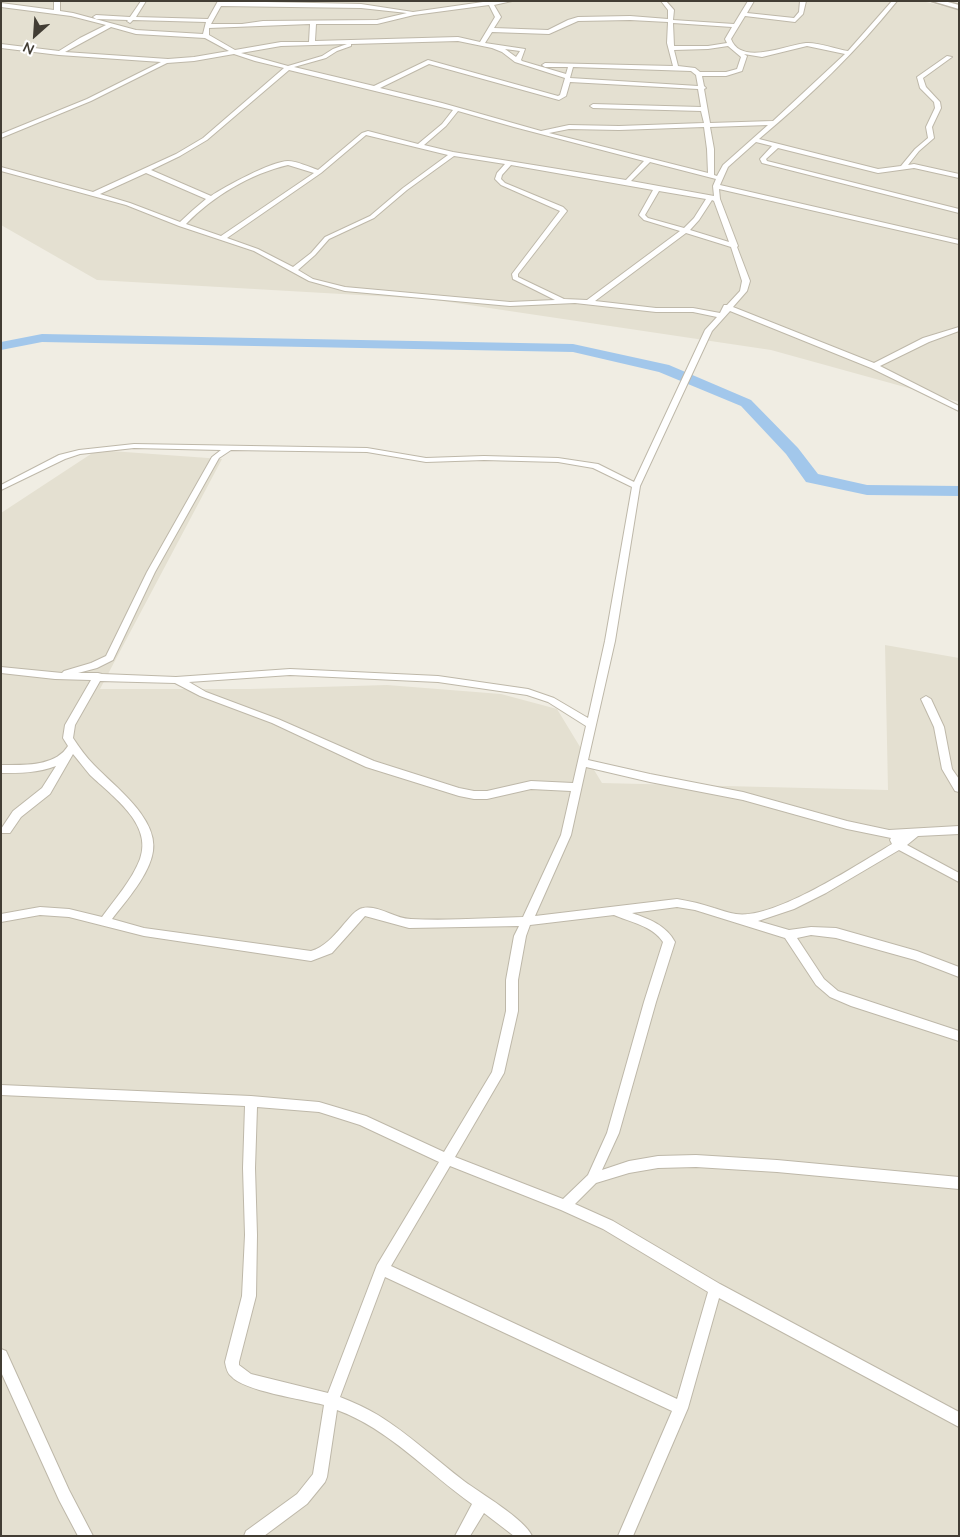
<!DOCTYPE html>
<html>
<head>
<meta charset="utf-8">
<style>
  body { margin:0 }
  #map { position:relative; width:960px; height:1537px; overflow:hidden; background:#f0ede3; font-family:Mulish,sans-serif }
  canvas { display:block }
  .frame { position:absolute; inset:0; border:2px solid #423d34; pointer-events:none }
  .north { position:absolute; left:10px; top:10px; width:50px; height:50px; -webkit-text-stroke:4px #fff; paint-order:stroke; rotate:206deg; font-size:14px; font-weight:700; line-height:20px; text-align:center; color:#423d34 }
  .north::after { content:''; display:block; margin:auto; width:18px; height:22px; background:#423d34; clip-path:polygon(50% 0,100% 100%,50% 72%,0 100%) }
</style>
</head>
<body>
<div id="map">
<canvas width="960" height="1537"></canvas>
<div class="frame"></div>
<div class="north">N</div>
</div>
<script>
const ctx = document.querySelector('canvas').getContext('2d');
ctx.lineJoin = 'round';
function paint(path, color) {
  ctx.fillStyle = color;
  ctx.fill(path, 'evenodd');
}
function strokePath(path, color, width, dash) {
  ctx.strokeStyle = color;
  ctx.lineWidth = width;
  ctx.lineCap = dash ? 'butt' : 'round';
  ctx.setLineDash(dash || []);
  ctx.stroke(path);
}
paint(new Path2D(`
  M1,1H922L959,10V402L771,350L429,299L97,280L1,225Z
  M97,450L222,459L100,689H250L387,685L501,694L557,709L602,783L888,790L885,645L959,658V1536H1V513Z`), '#e4e0d1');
paint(new Path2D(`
  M42,334L573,344L669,365L751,400L798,448L818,474L867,485L959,486V496L867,495L806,482L786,454L741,406L659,372L573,352L42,342L1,350V342Z`), '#a2c7eb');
const minor = new Path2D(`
  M54,1H60V11L73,13L136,30L203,34L206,22L133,20L130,23L127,21L128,20L96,19L93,17L96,15L130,17L141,1H146L136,17L208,19L218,1L361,4L413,12L490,1H512L494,5L501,17L494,28L548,30L568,20L578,17L630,16L668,19V10L661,1H666L674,10L673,20L734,24L748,1H754L747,13L794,18L799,12L800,1H806L803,14L795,22L745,16L731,39C741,66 786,45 806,43C817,42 836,49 848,51L892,1H897C856,52 809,97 759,139L878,169L901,166L915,149L928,138L926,127L935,108L934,102L920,88L917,77L947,56L952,57L923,78L926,87L940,102L941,108L932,127L934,138L919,151L908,165L914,164L959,174V178L914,168L878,173L778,148L766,159L767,161L959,209V213L762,163L760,159L772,146L756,142L728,167L720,185L959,240V244L719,189L720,199L738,246L737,247L750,281L747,291L733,307L874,363L923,338L959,327V331L929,342L880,366L959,406V411L871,368L730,311L712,331L640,486L615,641L588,760L650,774L743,792L847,821L889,830L959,826V834L918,836L907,845L959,873V882L899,850L826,893L794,909L758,921L789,930L811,927L836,928L917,951L959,967V977L915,960L836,938L811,935L797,938L824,979L838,991L959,1031V1041L851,1006L830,997L816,985L785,938L695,910L677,907L632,913C649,919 666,925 675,942L656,1002L619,1133L602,1170L629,1161L658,1156L696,1155L777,1160L959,1177V1189L777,1172L696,1167L658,1168L629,1173L596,1183L575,1204L613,1221L720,1284L959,1412V1427L719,1298L688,1408L633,1536H618L672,1411L385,1277L340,1397C353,1402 366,1408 378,1415C409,1434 435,1459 464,1481C480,1493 525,1519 532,1536H514L484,1513L470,1536H455L472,1504C428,1473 389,1429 337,1410L327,1477L325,1482L307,1504L264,1536H244L246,1531L297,1494L313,1474L324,1405C303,1399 243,1391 231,1376C227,1373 226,1367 225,1362L242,1296L245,1235L243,1168L245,1106L1,1095V1085L251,1096L319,1102L366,1116L444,1152L492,1072L506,1011V980L514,936L519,926L409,928L365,916L332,953L311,961L144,936L69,917L40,915L1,922V914L40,907L69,909L102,917C115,899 132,880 140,859C153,824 112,796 90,775C84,768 79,761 73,754L50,794L21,817L10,833H2L1,829L13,811L42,788L56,766C38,773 20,773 1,773V765C23,765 55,767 68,746L63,738L65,725L91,680L55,679L1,673V667L62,673L64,671L91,663L106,656L147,572L212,457L221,450L134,448L80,454L65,459L1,490V485L59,455L79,450L134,444L367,448L426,458L484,456L558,458L598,464L634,482L705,330L717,317L693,312H656L575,303L510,306L345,291L309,281L254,251L179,226L126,205L1,171V167L93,192L176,154L203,138L284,68L255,61L234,54L194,61L167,63L91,101L1,138V134L87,99L161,62L59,55L1,48V44L59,51L80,38L106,25L71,16L1,7V3L54,10ZM489,5L495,17L480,42L458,37L315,41L316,24H377L414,15ZM221,6L361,8L407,13L377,20L263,21L242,24H211ZM630,20L668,22L667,43L673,66L545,63L542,65L545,67H568L566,74L522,61L521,60L525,49L485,43L492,32L549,34L578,21ZM673,23L732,27L725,39L727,43L708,46H674ZM310,24L309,42H281L235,50L209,35V28ZM111,27L136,34L205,38L229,51L194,57L168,59L65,52ZM458,41L492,48L502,52L515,62L565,78L560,95L558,96L428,60L374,86L294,67L326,58L337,51L351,46V44ZM347,44L333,49L322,56L288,66L241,53L281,46ZM728,46L741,57L737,69L726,72H700L695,68L678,66L674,50L708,49ZM807,46L845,54L773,121L710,123L704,89L706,88L704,86L702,76H726L742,71L747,56L744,54L762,57ZM505,49L520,51L516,57ZM429,64L559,100L566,96L570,82L698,89L701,107L593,104L590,106L593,108L701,111L704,123L619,126L569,125L541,131L442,103L380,88ZM573,67L691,71L696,75L698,86L570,78ZM289,70L453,110L442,124L418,144L368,131L362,133L318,170C309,167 297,161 288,161C272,161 224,187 211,196L151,170L180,156L207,140ZM458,111L514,127L644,161L626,180L453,152L424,145L446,126ZM768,125L723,165L717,176L714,175V149L710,127ZM704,127L707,149L708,173L549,133L569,129L619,130ZM366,135L448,155L403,188L370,216L325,237L311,253L293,267L258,249L227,238L321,173ZM454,156L505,164L497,173L495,179L501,185L560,211L512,274L513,279L555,300L510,302L345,287L313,279L298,270L315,255L329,239L374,218L407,190ZM650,162L716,179L713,186L714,196L631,181ZM288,165L314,173L221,236L186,224C213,196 250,174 288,165ZM511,165L653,190L639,215L644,220L680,231L587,300L564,299L518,277V274L567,211L563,207L505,183L501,179L502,175ZM146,173L206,199L193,210L180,222L130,203L100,194ZM659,191L706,199L694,218L684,228L648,218L645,215ZM712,200L714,201L729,242L690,230L699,220ZM686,233L731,247L742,281L740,291L727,305H724L720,313L693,308H656L595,301ZM231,450L367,452L426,462L484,460L558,462L593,468L632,487L605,641L588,718L554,698L528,689L438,676L290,669L176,677L102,674L98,673H78L97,668L113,660L155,572L219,458ZM290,675L438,682L527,695L548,702L586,726L573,783L531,781L487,791H474L459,788L374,761L278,719L206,692L189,682ZM100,681L175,683L200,696L272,723L366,767L459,796L474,799H487L531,789L571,791L561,835L523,917C486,918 448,921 411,919C395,919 379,905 363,908C349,910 336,944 311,951L144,928L112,919C126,901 150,874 153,851C158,818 114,786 94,765C86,757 79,747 73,738L75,725ZM586,767L650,782L743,800L847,829L891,838L890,840L892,844C858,864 774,920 736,914C729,913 721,910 714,908C702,904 690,901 677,899L535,916L571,835ZM614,915C630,922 653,926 663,942L644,1002L607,1133L588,1175L563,1199L455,1157L504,1073L518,1011V980L526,936L530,925ZM257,1107L319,1112L360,1125L439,1162L377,1265L328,1393L251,1374L239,1365V1362L256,1296L257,1235L255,1168ZM450,1166L561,1210L603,1229L708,1292L677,1399L391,1266Z
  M926,696L931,699L944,727L952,769L959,779V792L955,791L942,769L934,727L921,699Z
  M1,1349L6,1351L69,1490L93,1536H78L59,1500L1,1372Z`);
const tertiary = new Path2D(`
  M932,1H944L959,5V9Z`);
strokePath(minor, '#beb8a9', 2);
strokePath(tertiary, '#beb8a9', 3);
paint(minor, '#fff');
paint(tertiary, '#fff');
</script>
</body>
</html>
